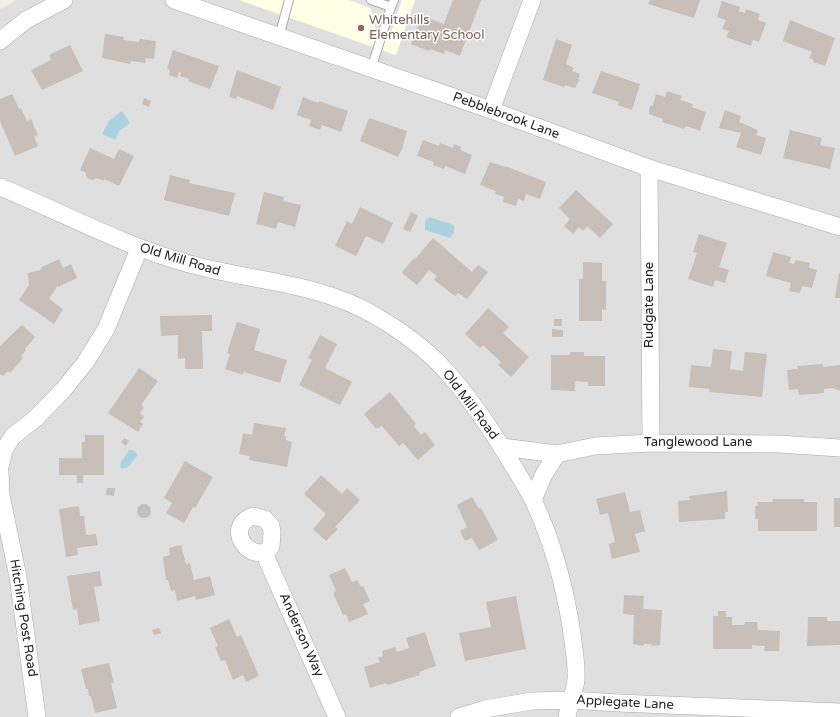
<!DOCTYPE html>
<html>
<head>
<meta charset="utf-8">
<style>
  body { margin:0 }
  canvas { display:block; background:#f2efe9 }
</style>
</head>
<body>
<canvas width="840" height="717"></canvas>
<script>
const ctx = document.querySelector('canvas').getContext('2d');
ctx.lineJoin = 'round';
function paint(path, color) {
  ctx.fillStyle = color;
  ctx.fill(path, 'evenodd');
}
function strokePath(path, color, width, dash) {
  ctx.strokeStyle = color;
  ctx.lineWidth = width;
  ctx.lineCap = dash ? 'butt' : 'round';
  ctx.setLineDash(dash || []);
  ctx.stroke(path);
}
function drawText(font, color, halo, rows, align = 'center') {
  ctx.font = font + ' "Varela Round",sans-serif';
  ctx.lineWidth = 3;
  ctx.setLineDash([]);
  ctx.textBaseline = 'middle';
  ctx.strokeStyle = halo;
  ctx.fillStyle = color;
  for (const [text, x, y, turn = 0] of rows) {
    ctx.save();
    ctx.translate(x, y);
    ctx.rotate((+turn || 0) * Math.PI / 180);
    ctx.textAlign = isNaN(turn) ? turn : align;
    if (halo) ctx.strokeText(text, 0, 0);
    ctx.fillText(text, 0, 0);
    ctx.restore();
  }
}
paint(new Path2D(`
  M16,0H239L396,55L415,0H840V717H0V8L2,9Z`), '#e0dfdf');
paint(new Path2D(`
  M239,0H415L396,55Z`), '#ffffe5');
paint(new Path2D(`
  M349,0H402L389,38L374,33L376,21L370,8Z`), '#e2e2e2');
paint(new Path2D(`
  M122,111L130,123L119,131L115,140L102,134L109,121Z
  M429,217L454,225V232L450,238L425,230V222Z
  M129,450H132L136,452L137,456L128,467L123,469L120,467L121,462Z`), '#aad3df');
paint(new Path2D(`
  M453,0H481L460,56L445,50L444,54L430,49L429,51L411,44L422,16L444,24Z
  M650,0H700L694,18L648,4Z
  M722,1L740,7L739,11L745,13L746,9L760,14L758,20L766,23L759,42L753,40L751,46L726,37L729,31L722,29L726,20L717,17Z
  M790,20L835,38L825,66L813,62L814,60L809,58L812,52L783,41Z
  M105,34L124,37L123,40L139,42L140,39L156,41L154,59L146,58L145,63L131,61L130,64L102,58Z
  M556,39L572,45L566,64L574,68L572,71L580,74L578,79H580L575,88L565,85L564,87L543,80Z
  M70,45L83,71L42,90L31,70L51,60L49,55Z
  M173,50L219,66L210,89L188,81L189,79L180,76L181,73L179,72L177,78L169,75L170,70L167,68Z
  M237,70L281,87L273,110L237,96L236,99L229,97Z
  M601,71L640,84L632,110L618,105L619,102L592,93Z
  M667,91L682,96L680,100L693,104L692,107L706,112L700,131L686,126L684,129L662,122L663,119L649,114V110L651,105H653L656,94L665,97Z
  M12,94L19,109L21,108L27,121L31,119L38,135L34,137L38,146L15,156L0,121V99Z
  M303,97L318,103L319,101L348,111L341,132L322,125L320,130L309,126L311,120L297,115Z
  M144,98L151,101L149,107L142,104Z
  M725,110L741,116L739,122L758,130L756,135L766,138L761,155L736,147L741,133L719,128Z
  M369,118L407,131L402,149L398,157L360,141Z
  M790,130L822,138L820,145L835,148L830,169L783,158Z
  M423,140L439,146L440,143L453,148L454,144L461,147L460,150L472,155L465,174L445,166L444,169L433,165L434,162L417,156Z
  M90,148L114,159L119,149L134,156L119,186L104,179V181L96,178L93,180L89,179L86,176V173L80,170Z
  M490,162L505,167V166L546,182L540,199L526,194L524,201L518,199L516,206L503,202L504,197L495,194L496,191L480,185Z
  M170,175L190,180L189,183L235,193L229,216L164,200Z
  M576,190L613,224L600,238L587,226L583,231L579,227L573,234L564,226L570,219L559,208Z
  M264,192L284,197L283,201L301,205L295,227L278,222L276,229L256,224Z
  M360,207L393,223L383,244L366,236L356,256L335,246L347,221L352,224Z
  M411,212L418,216L410,232L403,229Z
  M699,234L727,243L719,267L729,270L725,283L715,280L713,287L688,279L697,253L693,252Z
  M433,238L472,272L478,265L488,272L467,299L458,293L455,296L434,280L437,276L429,270L417,285L403,274L402,272L414,258L415,259Z
  M773,252L791,257L789,263L794,264L796,260L810,263L809,268L817,270L812,288L802,286L800,293L789,291L791,283L766,276Z
  M59,259L63,268L71,264L77,278L58,287V285L49,299L63,309L54,324L19,300L29,285L28,273L40,270L42,267Z
  M583,262L602,263V281H606V310L602,309V321H579V279H583Z
  M839,273H840V298H835Z
  M488,308L509,327L503,333L529,357L511,377L498,365L501,362L483,345L480,348L465,334Z
  M212,315V331H202L203,369H185V358L178,359V335L161,336L160,316Z
  M554,319H562V326H554Z
  M237,322L260,329L254,350L287,360L280,383L244,372L243,375L225,369L230,354L227,353Z
  M22,325L35,337L25,349L26,350L21,356L23,358L10,373L8,371L3,376L0,374V346Z
  M552,329L563,330V337H552Z
  M320,335L337,344L325,368L352,382L340,405L299,385L312,360L308,358Z
  M713,349L732,351L730,369L743,371L745,352L767,354L762,397L709,392L710,389L689,387L691,365L711,367Z
  M570,352H584V356H605V386H588V382L575,381V391L551,390V355H570Z
  M823,364V367L840,365V391L833,388L824,389V393L799,395L798,389L789,390L787,370L798,369L797,366Z
  M139,368L158,381L141,405L144,407L140,414L144,417L140,422L143,424L138,432L108,413Z
  M390,392L416,424L414,426L421,435L425,432L435,445L418,460L403,443L399,446L382,426L376,429L364,414Z
  M254,423L286,428L284,436H286V440L292,442L287,467L249,460L250,456L239,454L243,433L252,435Z
  M85,435H104V475H83V483H77V475H59V458H82V442H85Z
  M124,438L129,441L126,446L121,442Z
  M185,461L213,477L195,508L193,507L184,523L166,513L172,503L164,498Z
  M321,475L342,494L347,488L360,500L335,527L338,529L326,541L313,529L326,514L304,494Z
  M107,488H115L114,496L106,495Z
  M727,491L728,512H725V519L679,522L678,501L690,500L689,496Z
  M625,492L630,512L640,510L645,531L635,534L640,552L612,559L609,544L615,542L608,513L600,515L596,499Z
  M472,497L479,509L481,508L498,540L479,550L472,538L465,541L460,531L467,527L457,505Z
  M834,498H840V527H834Z
  M773,499H804V502H817V531H758V519H755V506H758L757,502H773Z
  M137 511a7 7 0 1 1 14 0a7 7 0 1 1-14 0Z
  M79,506L80,516H84L86,535L96,534L98,545L77,548L78,555L66,557L59,509Z
  M181,545L186,564L190,563L194,580L210,576L215,595L196,600L195,596L177,601L175,590L171,591L168,580H166L163,557L170,555L169,548Z
  M345,568L352,582L357,580L361,587L363,586L370,601L363,604L368,614L349,622L346,614L343,615L333,593L336,591L329,575Z
  M100,571L102,586L94,587L100,621L79,625L77,609L73,610L67,576Z
  M624,595L644,596L643,609L662,610L660,645L652,646L651,644H644L643,646L633,644L634,615L623,614Z
  M516,596L526,649L465,661L459,633L491,627L486,602Z
  M718,611H726V617H732V625H744L745,622H757L758,630L780,631L779,651H764L765,646L752,645V649H713V616H718Z
  M808,617H827V621H840V645L807,646Z
  M229,619L237,637L241,635L259,676L246,682L243,675L233,680L225,660L221,661L215,647L218,646L210,628Z
  M159,628L161,633L154,635L152,630Z
  M425,632L436,666L419,672L420,675L387,685L386,683L370,688L364,667L380,662L378,658L383,656L382,651L395,647L397,652L409,648L406,638Z
  M109,663L114,683H111L117,708L95,713L91,696H89L88,689H86L81,669Z`), '#c7bfb8');
const lane = new Path2D(`
  M371,0L391,7L394,0
  M279,37L289,0
  M371,69L391,7`);
const street = new Path2D(`
  M174,0L491,110L649,168L840,227
  M0,41L26,20L64,0
  M491,110L532,0
  M649,168L651,443
  M0,187C62,212 121,245 186,263C248,281 318,282 374,315C400,330 426,349 446,371C471,399 493,432 512,464C519,476 528,489 534,502C552,541 564,583 571,627C573,643 577,662 576,679C575,691 569,705 567,717
  M502,447L557,454L595,446L651,443L779,444L840,448
  M0,467L4,450L13,436L36,418L63,390L85,363L106,329L139,249
  M0,471L1,495L18,577L37,717
  M533,500L544,474L557,454
  M253,516L265,519L271,526L272,533L271,547L264,553C241,555 228,524 253,516Z
  M264,553L337,717
  M459,717L485,709L532,701L570,700L619,703L840,712`);
strokePath(lane, '#a9a9a9', 10);
strokePath(street, '#a9a9a9', 18);
strokePath(lane, '#fff', 8);
strokePath(street, '#fff', 17);
for (const [x, y, r, color] of [
  [361,28,4,"#8d6e63"]
]) {
  const dot = new Path2D();
  dot.arc(x, y, r, 0, 2 * Math.PI);
  ctx.fillStyle = color;
  ctx.fill(dot);
  strokePath(dot, '#fff', 1.5);
}
drawText('13px', '#785e54', '#fff', [
  ["Whitehills",369,21],
  ["Elementary School",369,36]
], 'left');
drawText('13px', '#222', '#fff', [
  ["Pebblebrook Lane",506,116,20],
  ["Old Mill Road",180,260,17],
  ["Rudgate Lane",650,305,-90],
  ["Old Mill Road",470,405,53],
  ["Tanglewood Lane",698,443],
  ["Hitching Post Road",23,618,81],
  ["Anderson Way",301,635,66],
  ["Applegate Lane",625,703,3]
]);
</script>
</body>
</html>
